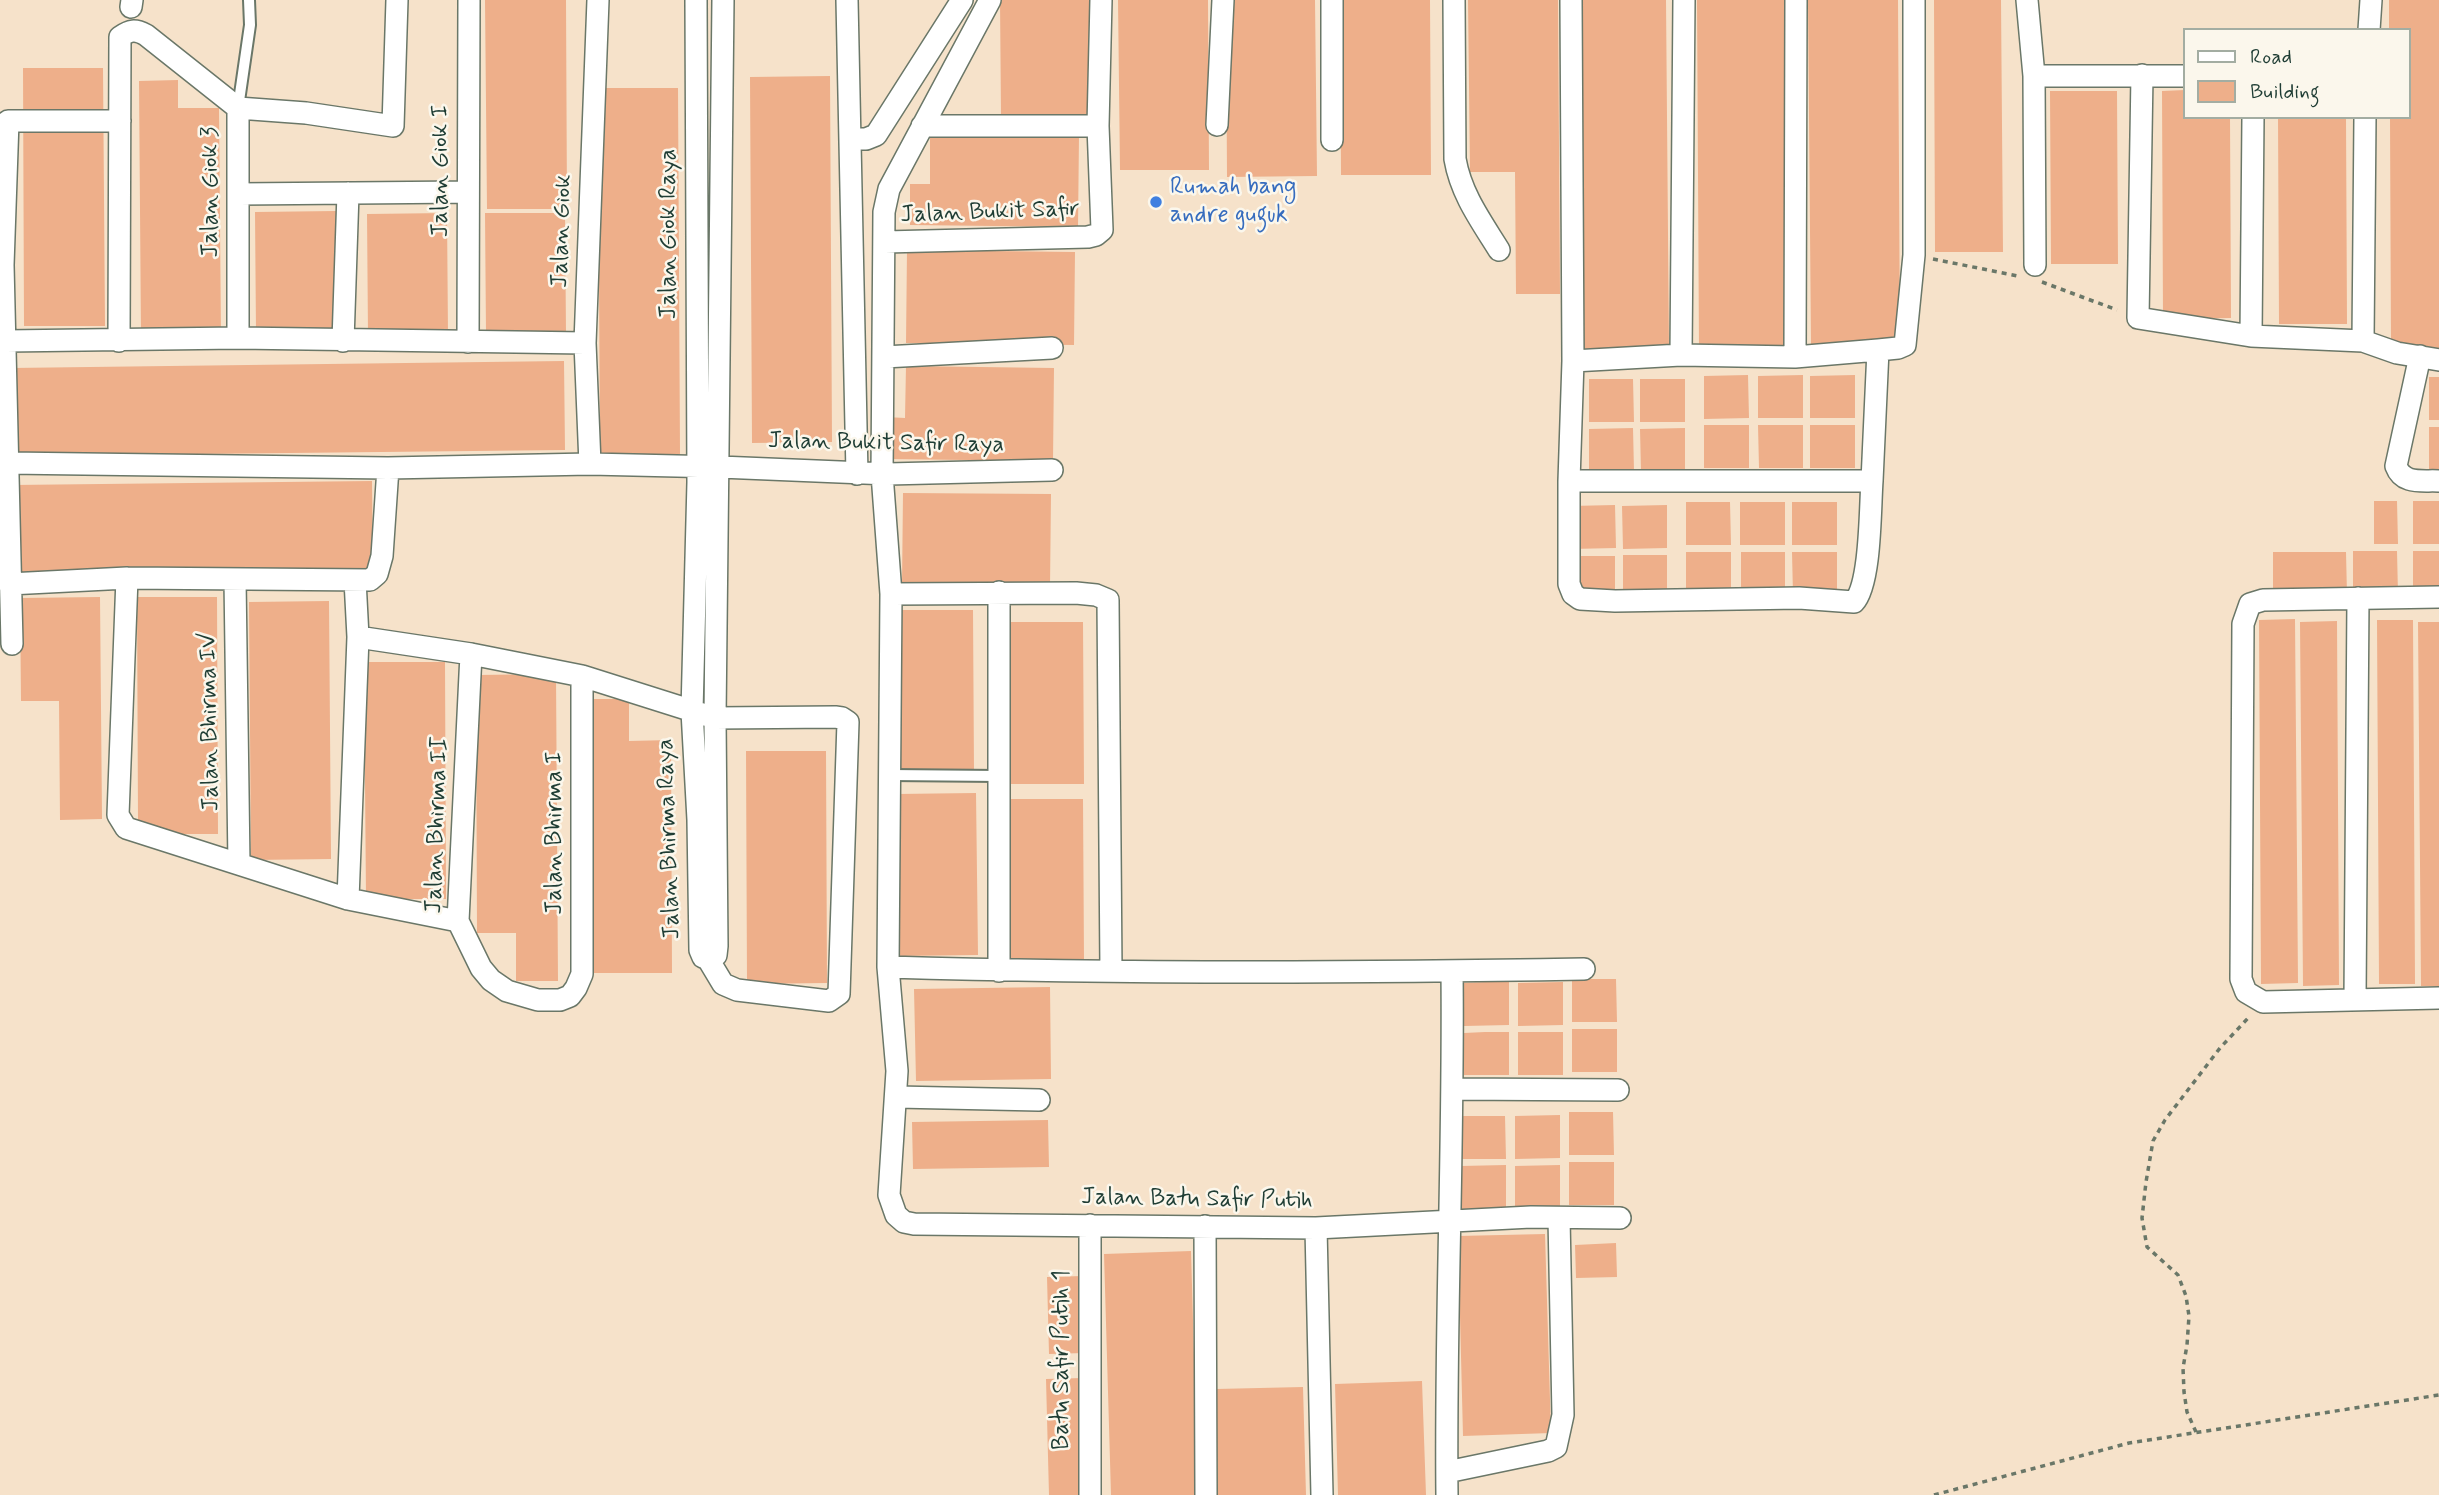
<!DOCTYPE html>
<html>
<head>
<meta charset="utf-8">
<style>
  body { margin:0 }
  #map { position:relative; width:2439px; height:1495px; overflow:hidden; background:#f6e2ca; font-family:Mynerve,sans-serif }
  canvas { display:block }
  .legend { position:absolute; left:2183px; top:28px; width:228px; height:91px; box-sizing:border-box; background:#fbf7ec; border:2px solid #a3ada2; margin:0; padding:9px 12px; list-style:none; font-size:21px; color:#1f3d34 }
  .legend li { display:flex; align-items:center; gap:14px; height:35px }
  .legend b { width:35px; border:2px solid #a3ada2 }
</style>
</head>
<body>
<div id="map">
<canvas width="2439" height="1495"></canvas>
<ul class="legend">
<li><b style="height:9px;background:#fff"></b>Road</li>
<li><b style="height:19px;background:#eeaf8a"></b>Building</li>
</ul>
</div>
<script>
const ctx = document.querySelector('canvas').getContext('2d');
ctx.lineJoin = 'round';
function paint(path, color) {
  ctx.fillStyle = color;
  ctx.fill(path, 'evenodd');
}
function strokePath(path, color, width, dash) {
  ctx.strokeStyle = color;
  ctx.lineWidth = width;
  ctx.lineCap = dash ? 'butt' : 'round';
  ctx.setLineDash(dash || []);
  ctx.stroke(path);
}
function drawText(font, color, halo, rows, align = 'center') {
  ctx.font = font + ' Mynerve,sans-serif';
  ctx.lineWidth = 5;
  ctx.setLineDash([]);
  ctx.textBaseline = 'middle';
  ctx.strokeStyle = halo;
  ctx.fillStyle = color;
  for (const [text, x, y, turn = 0] of rows) {
    ctx.save();
    ctx.translate(x, y);
    ctx.rotate((+turn || 0) * Math.PI / 180);
    ctx.textAlign = isNaN(turn) ? turn : align;
    if (halo) ctx.strokeText(text, 0, 0);
    ctx.fillText(text, 0, 0);
    ctx.restore();
  }
}
paint(new Path2D(`
  M485,0H566L567,209H487Z
  M1000,0H1089L1090,117H1001Z
  M1118,0H1208L1209,170H1120Z
  M1226,0H1315L1317,176L1227,177Z
  M1340,0H1430L1431,175H1341Z
  M1468,0H1558L1560,294H1516L1515,172H1470Z
  M1577,0H1666L1669,350H1579Z
  M1697,0H1786L1789,349L1699,350Z
  M1808,0H1898L1900,346H1811Z
  M1934,0H2001L2003,252H1935Z
  M2389,0H2439V350L2391,351L2390,117H2409V30H2389Z
  M23,68H103L105,326H24Z
  M830,76L832,442L752,443L750,77Z
  M178,80V108H219L221,338L141,339L139,81Z
  M598,88H678L680,454L600,455Z
  M2185,90V117H2230L2231,318L2163,319L2162,91Z
  M2050,91H2117L2118,264H2051Z
  M2278,117H2346L2347,324H2279Z
  M930,133L1079,135L1078,227L910,225V184H930Z
  M336,211V333H256L255,212Z
  M447,213L448,335H368L367,214Z
  M485,213H565L566,334H486Z
  M907,250L1075,252L1074,345L906,343Z
  M564,361L565,450L13,456L11,368Z
  M906,366L1054,368L1053,461L885,459L886,417L905,418Z
  M1748,375L1749,418L1704,419V376Z
  M1803,375V418H1758V376Z
  M1855,375V418H1810V376Z
  M2429,377H2439V420H2429Z
  M1589,379H1633L1634,422H1589Z
  M1640,379H1685V422H1640Z
  M1704,425H1749V468H1704Z
  M1758,425H1803V468H1759Z
  M1810,425H1855V468H1810Z
  M2429,427H2439V470H2429Z
  M1633,428L1634,471L1589,472V429Z
  M1685,428V471L1641,472L1640,429Z
  M372,481L373,570L12,575V485Z
  M903,493L1051,494L1050,587L902,585Z
  M2374,501H2397L2398,544H2374Z
  M2413,501H2439V544H2413Z
  M1686,502H1730L1731,545H1686Z
  M1740,502H1785V545H1740Z
  M1792,502H1837V545H1792Z
  M1615,505L1616,548L1571,549V506Z
  M1667,505V548L1623,549L1622,506Z
  M2353,551H2397L2398,594H2353Z
  M2413,551H2439V594H2413Z
  M1686,552H1731V595H1686Z
  M1741,552H1785V595H1741Z
  M1792,552H1837V595H1793Z
  M2273,552H2346L2347,595H2273Z
  M1623,555H1667V598H1623Z
  M1577,556H1615V592H1577Z
  M100,597L102,819L60,820L59,701H21L20,598Z
  M137,597H217L218,834H177L140,828L138,820Z
  M329,601L331,859L251,860L249,602Z
  M893,610H973L974,772H894Z
  M2295,619L2298,983L2261,984L2259,620Z
  M2377,620H2413L2415,984H2379Z
  M2337,621L2339,985L2303,986L2300,622Z
  M1003,622H1083L1084,784H1004Z
  M2418,622H2439V986H2421Z
  M364,662H445L446,899H366Z
  M556,674L558,981H516V933H477L476,675Z
  M590,699H629V741L671,740L672,973H592Z
  M746,751H826L827,983L747,984Z
  M976,793L978,955L897,956L896,794Z
  M1003,799H1083L1084,960L1004,961Z
  M1572,979H1616L1617,1022H1572Z
  M1485,982H1509V1025L1464,1026V983Z
  M1563,982V1025L1518,1026V983Z
  M1050,987L1051,1079L916,1081L914,989Z
  M1572,1029H1617V1072H1572Z
  M1485,1032H1509V1075H1464V1033Z
  M1518,1032H1563V1075H1518Z
  M1569,1112H1613L1614,1155H1569Z
  M1560,1115V1158L1515,1159V1116Z
  M1461,1116H1505L1506,1159H1461Z
  M1048,1120L1049,1167L913,1169L912,1122Z
  M1569,1162H1614V1205H1569Z
  M1506,1165V1208L1461,1209V1166Z
  M1560,1165V1208H1515V1166Z
  M1545,1234L1551,1433L1463,1436L1458,1236Z
  M1616,1243L1617,1277L1576,1278L1575,1245Z
  M1191,1251L1198,1495H1111L1104,1254Z
  M1083,1276L1085,1353L1049,1354L1047,1277Z
  M1083,1378L1087,1495H1049L1046,1379Z
  M1422,1381L1426,1495H1338L1335,1384Z
  M1303,1387L1306,1495H1218L1216,1389Z`), '#eeaf8a');
const lane = new Path2D(`
  M238,108L250,25L249,0
  M890,775L999,776`);
const street = new Path2D(`
  M696,0L698,482L692,711L698,820L700,950L703,957L708,959L716,955L717,946L715,718L723,0
  M847,0L857,474
  M990,0L904,161L889,189L884,212L882,474L891,594L888,967L897,1071L889,1195L896,1215L904,1222L914,1224L1316,1228L1531,1217L1620,1218
  M1454,0L1455,159C1461,194 1481,221 1499,250
  M1571,0L1573,361L1569,481V584L1573,594L1580,599L1615,601L1799,598L1854,602C1871,584 1870,507 1872,481
  M2027,0L2034,76L2035,265
  M131,7L132,0
  M2369,30L2371,0
  M2142,75L2138,318L2251,336L2363,341L2397,353L2439,360
  M2034,76H2185
  M238,108L306,113L393,126L397,0
  M1217,125L1223,0
  M922,126H1098
  M850,139H866L876,135L962,0
  M1332,140V0
  M239,194L467,192
  M885,242L1088,237L1096,235L1102,230L1098,126L1101,0
  M2251,336L2253,117
  M6,341L238,338L585,343
  M119,341L120,37C130,30 135,29 146,35L238,108V338
  M343,341L348,193
  M2363,341L2365,117
  M468,342L469,0
  M1681,355L1684,0
  M2420,356L2396,466C2403,485 2422,480 2439,481
  M884,357L1052,348
  M1795,357L1796,0
  M1573,361L1681,355L1795,357L1878,350L1898,348L1905,345L1914,255V0
  M8,463L388,468L590,464L720,467L888,474L1052,470
  M590,464L585,343L598,0
  M1569,481H1872L1878,350
  M127,578L118,815L126,828L348,899L458,921
  M235,579L239,864
  M9,584L127,578L370,580L377,574L382,556L388,468
  M999,592V971
  M891,594L1076,593L1096,595L1108,600L1111,971
  M2439,597L2263,600L2250,604L2243,624L2241,979L2246,992L2263,1002L2439,998
  M358,637L471,654L582,676L715,718L835,717L842,718L848,722L839,994L829,1001L737,990L723,984L708,959
  M12,644L3,265L8,121H120
  M471,654L458,921L481,968L491,980L507,991L538,1000H560L570,996L576,988L582,974V676
  M348,899L358,637L355,580
  M888,967C1120,974 1353,973 1584,969
  M2355,999L2358,598
  M1453,1089L1618,1090
  M897,1097L1039,1100
  M1205,1226L1206,1495
  M1316,1228L1322,1495
  M1447,1472L1548,1451L1556,1447L1563,1415L1559,1218
  M1090,1495V1225
  M1447,1495C1445,1320 1454,1146 1452,971`);
strokePath(lane, '#6a7768', 14);
strokePath(street, '#6a7768', 24);
strokePath(new Path2D(`
  M1933,259L2018,276
  M2042,282L2117,310
  M2196,1432L2187,1412L2184,1392L2183,1368L2187,1345L2189,1316L2186,1296L2178,1275L2147,1247L2142,1218L2146,1182L2153,1141L2165,1120L2220,1048L2250,1016
  M1934,1495L2129,1443L2439,1395`), '#6a7768', 3.5, [5, 5]);
strokePath(lane, '#fff', 10);
strokePath(street, '#fff', 21);
for (const [x, y, r, color] of [
  [1156,202,7,"#3f7fe0"]
]) {
  const dot = new Path2D();
  dot.arc(x, y, r, 0, 2 * Math.PI);
  ctx.fillStyle = color;
  ctx.fill(dot);
  strokePath(dot, '#fbf7ec', 2.5);
}
drawText('24px', '#1f3d34', '#fbf7ec', [
  ["Jalan Giok I",442,171,-90],
  ["Jalan Giok 3",212,192,-90],
  ["Jalan Bukit Safir",990,213,-2],
  ["Jalan Giok",563,231,-88],
  ["Jalan Giok Raya",670,234,-90],
  ["Jalan Bukit Safir Raya",886,444,1],
  ["Jalan Bhirma IV",211,722,-91],
  ["Jalan Bhirma II",438,825,-88],
  ["Jalan Bhirma I",556,833,-90],
  ["Jalan Bhirma Raya",670,839,-92],
  ["Jalan Batu Safir Putih",1197,1200,1],
  ["Batu Safir Putih 1",1063,1360,-90]
]);
drawText('24px', '#366cbe', '#fbf7ec', [
  ["Rumah bang",1170,188],
  ["andre guguk",1170,216]
], 'left');
</script>
</body>
</html>
